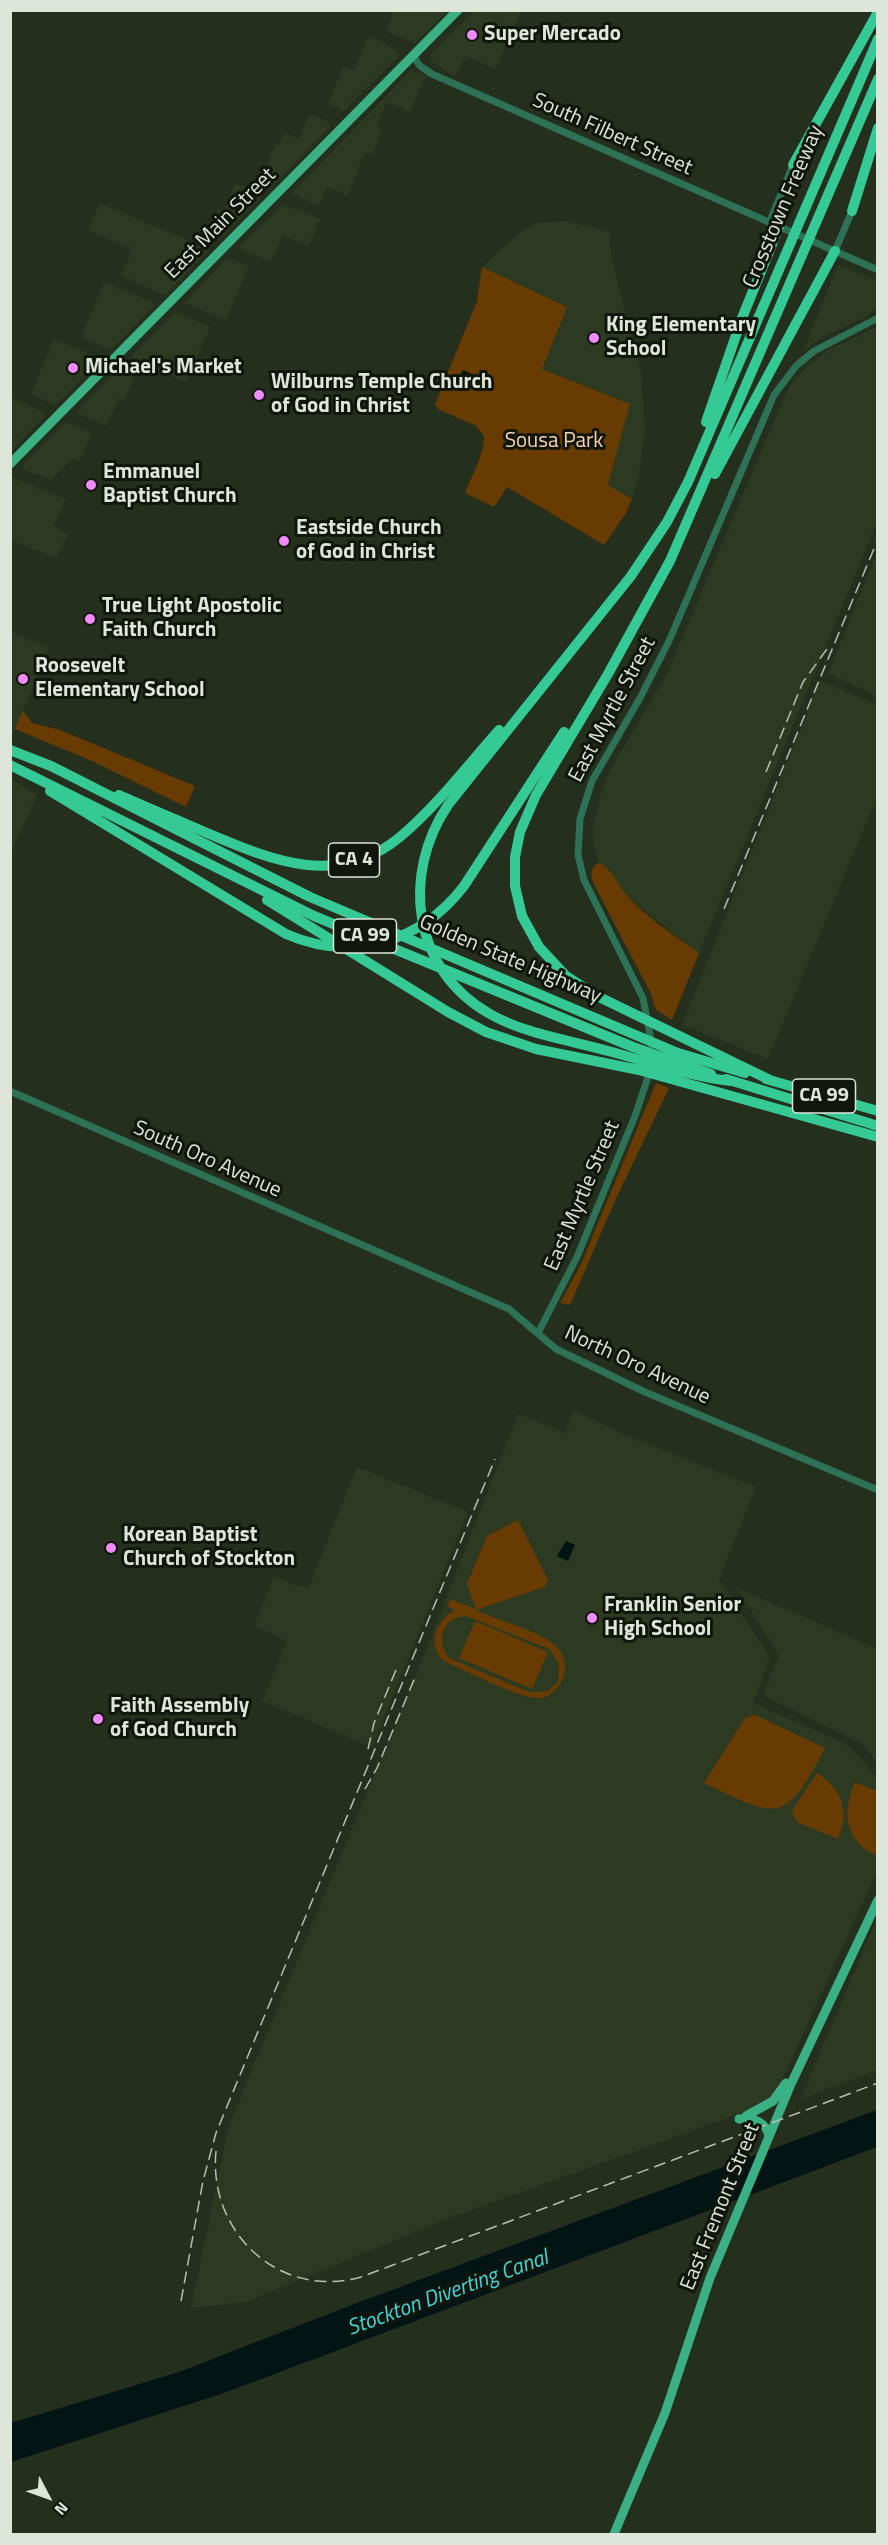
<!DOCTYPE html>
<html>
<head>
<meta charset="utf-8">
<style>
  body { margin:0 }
  #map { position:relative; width:888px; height:2545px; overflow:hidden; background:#252f1d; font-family:"Titillium Web",sans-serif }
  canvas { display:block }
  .frame { position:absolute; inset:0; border:12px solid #dee5d9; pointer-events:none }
  .north { position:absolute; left:18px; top:2467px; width:60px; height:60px; -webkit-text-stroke:4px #11160d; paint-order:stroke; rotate:131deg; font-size:16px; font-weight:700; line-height:24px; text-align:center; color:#dee5d9 }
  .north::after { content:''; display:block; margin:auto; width:21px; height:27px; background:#dee5d9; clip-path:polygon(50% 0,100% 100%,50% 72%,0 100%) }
</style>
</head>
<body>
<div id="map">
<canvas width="888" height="2545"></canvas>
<div class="frame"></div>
<div class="north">N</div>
</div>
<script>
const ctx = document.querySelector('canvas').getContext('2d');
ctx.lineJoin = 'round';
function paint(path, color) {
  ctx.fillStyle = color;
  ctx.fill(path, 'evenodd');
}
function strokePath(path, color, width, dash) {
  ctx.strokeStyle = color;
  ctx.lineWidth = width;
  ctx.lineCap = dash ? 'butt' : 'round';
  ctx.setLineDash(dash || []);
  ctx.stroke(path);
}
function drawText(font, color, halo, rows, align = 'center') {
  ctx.font = font + ' "Titillium Web",sans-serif';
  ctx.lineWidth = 6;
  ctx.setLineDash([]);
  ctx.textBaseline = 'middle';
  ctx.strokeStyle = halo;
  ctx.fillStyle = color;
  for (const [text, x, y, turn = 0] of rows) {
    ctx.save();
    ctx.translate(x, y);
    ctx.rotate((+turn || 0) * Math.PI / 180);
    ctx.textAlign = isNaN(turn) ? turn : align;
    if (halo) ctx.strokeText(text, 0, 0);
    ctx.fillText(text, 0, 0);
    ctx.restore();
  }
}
paint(new Path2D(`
  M395,10H448V11L415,43L386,31Z
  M474,11H521L496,69L465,56L455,77L431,61L430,55Z
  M368,36L383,42L397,51L398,57L344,111L328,104L343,67L354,71Z
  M411,70L425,76L410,112L387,102L376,127L382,130L372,155L365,152L348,196L327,187L319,206L294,195L293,192Z
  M309,114L329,122L330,127L272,187L261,182L275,144L279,145L284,133L299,139Z
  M235,183L260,194L261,198L219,240L206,235L218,208L224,211Z
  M100,203L206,248L208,251L165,295L121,276L132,249L88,231Z
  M284,204L320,219L309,246L283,235L271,262L241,249L240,246Z
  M564,221L609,232L612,261L641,371L645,432L639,476L632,499L608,486L630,404L542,369L482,267L520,232L537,223Z
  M227,258L249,266L226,320L184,303Z
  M838,265L877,281V306L868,316L822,337L803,351Z
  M104,282L152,302L154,306L111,350L81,337Z
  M175,312L210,327L186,382L133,360L132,355Z
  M877,327V522L699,953L643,910L627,895L608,869L598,863L592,832L601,794L610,770L667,674L788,388L805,368L829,349Z
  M54,339L98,357L99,361L56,405L31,394Z
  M121,367L136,373L124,401L119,399L106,426L79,414L78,410Z
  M11,398L43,412L44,417L11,451Z
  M66,422L92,433L80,461L73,458L51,480L23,469V464Z
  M11,477L66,499L54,526L68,535L56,558L11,540Z
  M877,553V696L828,674Z
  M11,632L49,648L11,740Z
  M820,680L877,705V797L768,1059L682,1025Z
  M11,779L37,795L11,853Z
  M574,1411L623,1434L756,1487L719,1579L770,1657L753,1703L846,1744L862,1759L878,1780L877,1871L772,2102L446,2219L246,2302L191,2308L229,2125L423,1658L518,1414L565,1433Z
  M357,1467L468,1512L372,1747L262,1701L287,1641L254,1626L274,1577L308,1589Z
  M737,1588L877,1649V1763L863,1744L766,1697L764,1692L779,1656Z
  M877,1918V2070L801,2099Z`), '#2d3a22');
paint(new Path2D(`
  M482,267L567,307L542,369L630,404L608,485L632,499L626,513L604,545L507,487L494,507L465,493C472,474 484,456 484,436L476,426L438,409L435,404L477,301Z
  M23,711L32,723L60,730L195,786L186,807L92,761L15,729Z
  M598,863C612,868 617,883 626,894C645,917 675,935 699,953L672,1020L656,1010L651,994L598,892C593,882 586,871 598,863Z
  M656,1083L669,1088L615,1201L570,1305L560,1303L581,1264Z
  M518,1520L548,1580L545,1587L476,1610C496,1620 540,1631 555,1645C563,1652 567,1664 564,1674C561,1687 549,1700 535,1698C514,1696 467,1671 445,1662C426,1646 435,1621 455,1610L448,1607L450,1599L476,1609L467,1584L487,1536ZM466,1616L549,1649L559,1663L558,1681L548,1691L529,1692L449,1658C435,1640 443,1617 466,1616Z
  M475,1621L548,1652L532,1689L459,1658Z
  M755,1715L825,1748C785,1826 777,1818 704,1783L745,1718Z
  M817,1773C842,1789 850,1811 838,1839L797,1822L792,1811Z
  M855,1782L877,1791V1856C844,1841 842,1812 855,1782Z`), '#673b02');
paint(new Path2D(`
  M463,370L480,378L475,388L458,380Z
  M566,1541L575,1545L568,1561L557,1556Z
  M877,2110V2147L224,2393L11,2462V2423L179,2372L349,2306Z`), '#031415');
strokePath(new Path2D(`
  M413,56L420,66L432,74L878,270
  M769,223L793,165
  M835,251L852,211
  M652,1045L643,998L584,880L578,855L580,819L592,781L640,698L669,641L774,395L796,366L814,351L878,318
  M10,1091L509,1309L556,1349L645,1392L878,1490
  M538,1333L577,1257L635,1116L650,1071`), '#2d7156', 7);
strokePath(new Path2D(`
  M10,464L458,10
  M746,2116L773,2101L786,2083
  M739,2119C753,2117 767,2122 769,2137
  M614,2534L665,2413L710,2278L791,2084L878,1900`), '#3bb084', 9);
strokePath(new Path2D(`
  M793,165L878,12
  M852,211L878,128
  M706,422L742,318L779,227
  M715,474L835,251
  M10,750L51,766L310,897L678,1053L745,1073
  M10,765L314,916L633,1047L711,1074
  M50,791L286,934C352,963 421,942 464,886L564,732
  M119,795C148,808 178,820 207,833C271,860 337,889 400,837C436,807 467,766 499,730
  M267,900L448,1012L486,1032L536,1049L639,1070L878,1137
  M726,1079L878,1126
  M766,1079L878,1111
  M770,1080L597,996L566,976L539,947L522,916L515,886V857L520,832L536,795L608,674L670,561L878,79
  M731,1081C689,1076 649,1062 608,1051C569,1040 525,1034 490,1014C412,970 401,875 448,805L631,576L667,522L688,482L878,39`), '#35c995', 10);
strokePath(new Path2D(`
  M766,772L803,682L827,649
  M724,909L878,539
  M368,1749L374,1723L396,1670
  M365,1789L377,1768L416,1675
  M216,2151C208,2233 280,2300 361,2277L878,2083
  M181,2301L203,2181L216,2133L495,1459`), '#b8bfb2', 1.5, [12, 6]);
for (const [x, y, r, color] of [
  [472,35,6,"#ee8bf8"],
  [594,338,6,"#ee8bf8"],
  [73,368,6,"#ee8bf8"],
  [259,395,6,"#ee8bf8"],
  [91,485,6,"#ee8bf8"],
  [284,541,6,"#ee8bf8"],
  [90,619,6,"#ee8bf8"],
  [23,679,6,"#ee8bf8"],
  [111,1548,6,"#ee8bf8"],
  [592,1618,6,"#ee8bf8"],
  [98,1719,6,"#ee8bf8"]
]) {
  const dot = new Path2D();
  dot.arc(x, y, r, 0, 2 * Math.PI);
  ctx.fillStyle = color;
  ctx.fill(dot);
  strokePath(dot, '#11160d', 2);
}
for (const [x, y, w] of [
  [354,860,51],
  [365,936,63],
  [824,1096,63]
]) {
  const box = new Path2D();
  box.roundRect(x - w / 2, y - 17, w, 34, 4.5);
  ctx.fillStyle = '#11160d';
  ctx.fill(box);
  strokePath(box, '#dee5d9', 1.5);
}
drawText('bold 20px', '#dee5d9', null, [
  ["CA 4",354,860],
  ["CA 99",365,936],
  ["CA 99",824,1096]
]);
drawText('bold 21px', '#dee5d9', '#11160d', [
  ["Super Mercado",484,35],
  ["King Elementary",606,326],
  ["School",606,350],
  ["Michael's Market",85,368],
  ["Wilburns Temple Church",271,383],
  ["of God in Christ",271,407],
  ["Emmanuel",103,473],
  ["Baptist Church",103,497],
  ["Eastside Church",296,529],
  ["of God in Christ",296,553],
  ["True Light Apostolic",102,607],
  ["Faith Church",102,631],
  ["Roosevelt",35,667],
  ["Elementary School",35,691],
  ["Korean Baptist",123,1536],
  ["Church of Stockton",123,1560],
  ["Franklin Senior",604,1606],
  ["High School",604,1630],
  ["Faith Assembly",110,1707],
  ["of God Church",110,1731]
], 'left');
drawText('21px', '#dee5d9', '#11160d', [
  ["South Filbert Street",612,135,24],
  ["Crosstown Freeway",784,207,-67],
  ["East Main Street",221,224,-45],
  ["East Myrtle Street",613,710,-62],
  ["Golden State Highway",510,960,23],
  ["South Oro Avenue",207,1160,24],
  ["East Myrtle Street",583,1196,-67],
  ["North Oro Avenue",637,1366,25],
  ["East Fremont Street",721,2207,-68]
]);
drawText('21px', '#f6d1b0', '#11160d', [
  ["Sousa Park",554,442]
]);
drawText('italic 22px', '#43d5d9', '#11160d', [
  ["Stockton Diverting Canal",448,2294,-20]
]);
</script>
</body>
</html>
